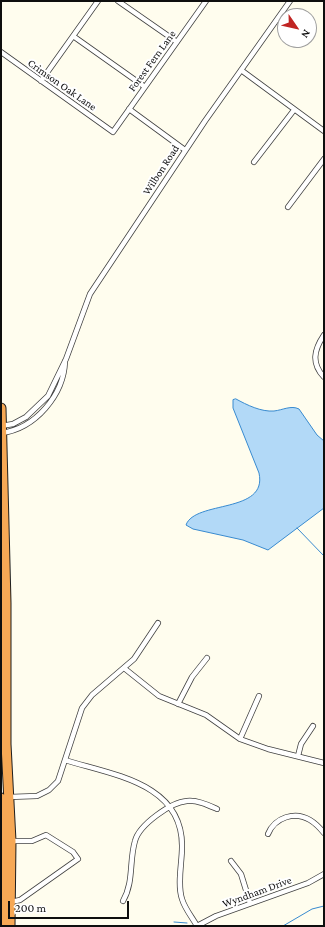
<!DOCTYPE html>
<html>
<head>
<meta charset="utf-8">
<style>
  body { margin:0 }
  #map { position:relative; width:325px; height:927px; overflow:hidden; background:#fffdee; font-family:"Crimson Pro",serif }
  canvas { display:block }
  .frame { position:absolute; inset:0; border:2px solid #0e0e0e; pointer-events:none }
  .north { position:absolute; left:277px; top:8px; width:40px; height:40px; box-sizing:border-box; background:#fff; border:1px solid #9f9f9f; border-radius:50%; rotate:124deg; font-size:11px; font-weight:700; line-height:16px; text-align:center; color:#0e0e0e }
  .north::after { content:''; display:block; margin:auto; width:14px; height:18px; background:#c02523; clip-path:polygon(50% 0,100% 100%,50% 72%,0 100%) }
  .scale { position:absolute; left:8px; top:901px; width:121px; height:18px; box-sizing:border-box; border:2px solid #0e0e0e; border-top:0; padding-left:5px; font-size:12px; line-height:14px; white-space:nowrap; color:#0e0e0e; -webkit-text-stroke:3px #fff; paint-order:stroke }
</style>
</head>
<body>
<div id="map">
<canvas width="325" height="927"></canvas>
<div class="frame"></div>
<div class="north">N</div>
<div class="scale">200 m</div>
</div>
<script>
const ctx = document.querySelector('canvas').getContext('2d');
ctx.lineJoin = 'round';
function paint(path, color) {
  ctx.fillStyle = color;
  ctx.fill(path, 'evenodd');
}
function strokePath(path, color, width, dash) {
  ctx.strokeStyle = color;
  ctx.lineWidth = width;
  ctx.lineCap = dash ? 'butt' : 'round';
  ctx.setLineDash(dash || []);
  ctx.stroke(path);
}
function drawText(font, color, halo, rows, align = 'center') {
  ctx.font = font + ' "Crimson Pro",serif';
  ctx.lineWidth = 4;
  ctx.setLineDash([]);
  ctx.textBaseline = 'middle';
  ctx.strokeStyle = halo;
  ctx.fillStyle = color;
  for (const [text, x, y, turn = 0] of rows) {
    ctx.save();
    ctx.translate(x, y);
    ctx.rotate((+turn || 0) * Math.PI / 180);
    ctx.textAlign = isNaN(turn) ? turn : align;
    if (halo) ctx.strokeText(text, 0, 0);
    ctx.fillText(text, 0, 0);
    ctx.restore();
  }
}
const water = new Path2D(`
  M236,399C247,405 261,412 274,411C283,410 291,405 299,409L317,435L324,441V508L268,550L243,540L193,529L186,525C195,500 268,514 259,473L233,408V400Z`);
paint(water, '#b2d9f7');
strokePath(water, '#388acf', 1);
strokePath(new Path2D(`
  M297,528L324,556
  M174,922L187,923
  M283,926L312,909L324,906`), '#388acf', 1);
const street = new Path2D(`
  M118,1L177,42
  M73,36L145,87
  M1,52L113,132L206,1
  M241,70L324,131
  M41,81L98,1
  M129,109L185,150
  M254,162L294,110
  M288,207L324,159
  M324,335C314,350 311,363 324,377
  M1,426L13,424L26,417L48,396L66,359L90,294L205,121L290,1
  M1,433C35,429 64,395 65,361
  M124,668L159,696L206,715L240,739L268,749L324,763
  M178,704L192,677L207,658
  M240,739L259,696
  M298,756L301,744L313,726
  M65,760C113,775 183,783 182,847C182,863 177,884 182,899C185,909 192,917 197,926
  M9,797L37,796L49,790L58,781L82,708L92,695L134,659L158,623
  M268,834C275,817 295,811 310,820C315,823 320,828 324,833
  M231,861L241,874L250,903
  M123,901C134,882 129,861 135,841C139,825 171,802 187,801C198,800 208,805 217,809
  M11,902L20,900L78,859L73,852L46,835L32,841H11
  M197,926L216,916L308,883L324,874`);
const highway = new Path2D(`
  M1,408L6,603V744L11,841L10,926
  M1,798L3,856L2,926`);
strokePath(street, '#414141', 6);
strokePath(highway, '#1f1f1f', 11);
strokePath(street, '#fff', 4.5);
strokePath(highway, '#f6a855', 9);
drawText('11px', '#0e0e0e', '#fff', [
  ["Forest Fern Lane",152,61,-54],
  ["Crimson Oak Lane",62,85,35],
  ["Wilbon Road",161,170,-57],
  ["Wyndham Drive",257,892,-20]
]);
</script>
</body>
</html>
